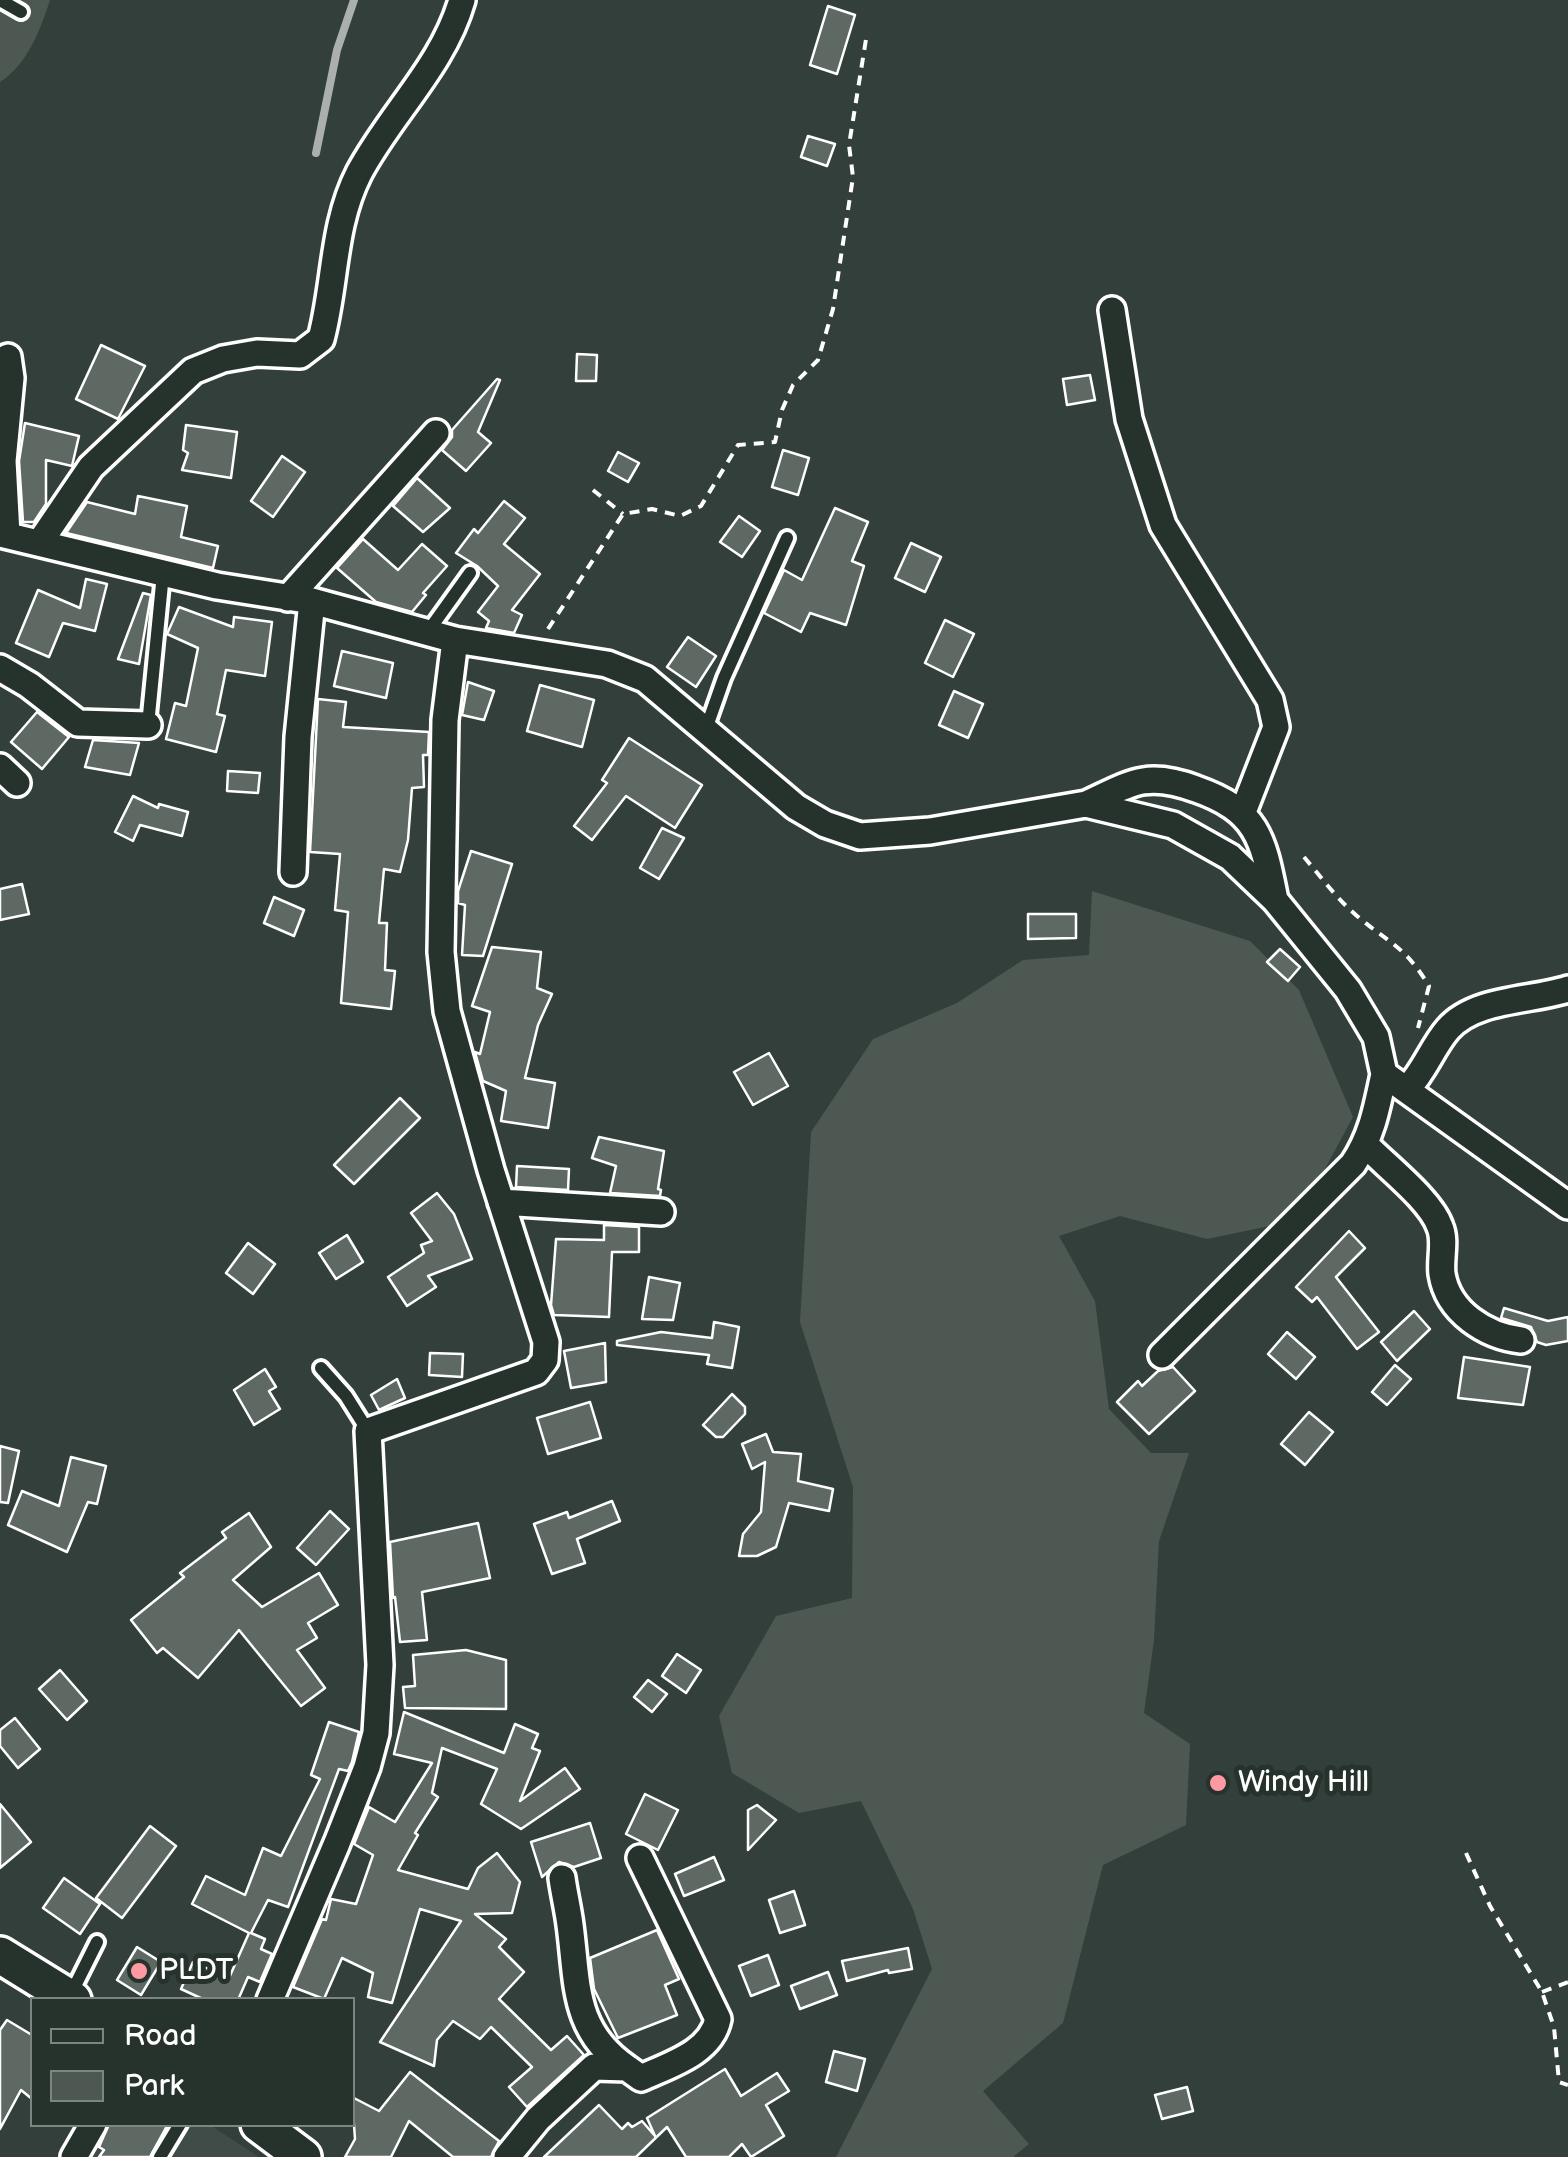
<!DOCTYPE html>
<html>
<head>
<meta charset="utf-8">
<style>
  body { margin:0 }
  #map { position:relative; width:1568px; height:2157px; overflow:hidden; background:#333f3a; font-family:"Balsamiq Sans",sans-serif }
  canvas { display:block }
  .legend { position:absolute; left:30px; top:1997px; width:325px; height:130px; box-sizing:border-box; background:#26332d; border:2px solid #7d8581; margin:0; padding:12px 18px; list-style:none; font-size:30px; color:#fff }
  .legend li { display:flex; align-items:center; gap:20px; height:50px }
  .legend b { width:50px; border:2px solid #7d8581 }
</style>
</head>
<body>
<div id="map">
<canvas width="1568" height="2157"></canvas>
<ul class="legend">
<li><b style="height:12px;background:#26332d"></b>Road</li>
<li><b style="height:28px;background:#4d5853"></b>Park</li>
</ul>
</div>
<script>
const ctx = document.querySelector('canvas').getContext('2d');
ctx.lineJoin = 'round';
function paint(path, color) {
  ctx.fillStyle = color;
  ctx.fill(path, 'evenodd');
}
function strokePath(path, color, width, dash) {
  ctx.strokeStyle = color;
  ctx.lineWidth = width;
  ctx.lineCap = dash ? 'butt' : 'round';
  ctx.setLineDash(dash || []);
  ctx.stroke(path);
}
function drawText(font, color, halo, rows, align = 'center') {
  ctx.font = font + ' "Balsamiq Sans",sans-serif';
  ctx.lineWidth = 10;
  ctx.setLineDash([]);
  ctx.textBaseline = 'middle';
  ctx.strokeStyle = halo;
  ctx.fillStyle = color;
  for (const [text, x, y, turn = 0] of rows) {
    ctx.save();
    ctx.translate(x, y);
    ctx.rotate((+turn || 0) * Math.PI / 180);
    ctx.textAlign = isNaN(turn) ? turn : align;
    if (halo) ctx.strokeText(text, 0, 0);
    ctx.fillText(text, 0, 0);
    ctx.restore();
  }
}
paint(new Path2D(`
  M107,2124L210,2125L259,2157H90Z`), '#404c47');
paint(new Path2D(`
  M0,0H50C40,30 28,64 0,82Z
  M1092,891L1250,941L1299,990L1353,1117L1319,1180L1284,1223L1207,1239L1120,1216L1059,1236L1095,1301L1109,1409L1151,1453H1189L1159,1541L1154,1640L1144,1713L1190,1744L1186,1825L1103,1865L1063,2023L983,2091L1029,2144L1013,2157H836L932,1969L913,1909L861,1801L799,1813L732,1773L719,1716L776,1616L852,1598L853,1487L800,1322L811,1132L873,1039L957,1003L1023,960L1089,955Z`), '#4d5853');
strokePath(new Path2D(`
  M316,153L337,50L354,0`), '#abb0ae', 8);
const building = new Path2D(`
  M828,6L855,15L837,74L810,65Z
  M808,136L835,144L827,166L801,157Z
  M101,345L145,366L118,419L76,399Z
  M577,354L597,355L596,381H576Z
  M1090,375L1095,400L1067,405L1063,379Z
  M497,379L500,380L478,432L491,443L466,471L442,450L452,437V430Z
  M25,423L79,436L72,466L46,460V504L34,522H23L19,461Z
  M186,425L237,432L231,478L182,470L188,453L183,450Z
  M783,450L809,458L798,495L772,487Z
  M618,452L639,463L628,482L608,471Z
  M282,456L305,472L273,517L251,501Z
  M417,478L450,508L423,532L393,506Z
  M138,496L187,506L181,537L218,546L213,568L66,533L87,502L135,514Z
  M504,501L525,518L504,544L540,574L512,610L522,615L514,633L486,628L489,621L478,612L498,586L477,566L456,553L474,529L478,533Z
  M835,508L868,522L852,561L864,566L846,625L810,613L801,632L764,613L784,570L802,580Z
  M739,516L760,531L742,557L720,542Z
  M363,539L398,570L422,544L447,566L423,593L426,595L412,612L376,602L337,568Z
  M911,543L941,557L925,592L895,578Z
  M86,579L107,584L95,631L63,623L49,657L16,643L38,590L80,608Z
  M143,593L151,595L139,664L118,659Z
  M179,607L233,627L234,617L272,622L265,676L226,670L217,714L225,716L216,752L166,739L175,703L186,706L198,648L167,634Z
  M945,620L974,634L953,677L925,663Z
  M688,637L716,656L696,687L667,667Z
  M342,651L393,663L386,698L334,686Z
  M468,682L494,691L484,720L462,715Z
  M540,685L594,700L582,747L527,731Z
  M954,691L983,704L968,738L939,725Z
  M318,699L346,702L343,727L429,732L428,755H423L424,787L412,788L408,840L400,872L384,869L379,923H387L385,970L395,971L391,1009L341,1003L348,912L335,910L340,854L310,852Z
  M37,712L69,737L42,769L11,742Z
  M629,738L702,785L675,828L626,796L592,840L574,826L607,783L602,780Z
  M93,740L139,743L130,775L85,767Z
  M228,771L260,773L258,793L227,791Z
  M133,796L158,808L159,804L188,812L182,836L140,825L133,841L115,832Z
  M662,828L684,838L659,879L640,868Z
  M471,851L512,864L483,956L462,955L465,905L458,903V891Z
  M22,884L29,914L0,920V889Z
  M274,897L304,910L294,936L264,923Z
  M1028,914H1076V938L1028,939Z
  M492,947L541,952L537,988L552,994L538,1025L525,1078L555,1083L548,1128L501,1121L506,1091L483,1081L475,1052L480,1054L490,1012L472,1006Z
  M1280,949L1300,967L1288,981L1267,962Z
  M769,1053L788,1086L753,1105L734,1072Z
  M400,1098L420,1118L354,1184L334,1165Z
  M599,1137L664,1151L658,1189L661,1190L660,1196L610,1193L616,1166L592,1158Z
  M517,1166L569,1169L568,1190L516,1187Z
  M437,1193L454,1214L472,1259L428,1276L436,1287L407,1306L388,1277L424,1253L421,1245L432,1241L411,1213Z
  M604,1225L639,1227V1252H612L609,1317L554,1315L551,1305L556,1239L604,1240Z
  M1349,1231L1365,1248L1336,1277L1379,1332L1357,1349L1317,1297L1312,1302L1296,1287Z
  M347,1235L363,1262L336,1279L319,1253Z
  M248,1243L275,1264L253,1294L226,1273Z
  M649,1277L680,1283L673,1320L642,1319Z
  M1504,1308L1548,1321L1568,1317V1341L1546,1345L1537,1342L1531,1327L1501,1318Z
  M1414,1311L1430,1329L1397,1361L1381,1342Z
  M714,1322L739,1327L732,1368L707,1364L709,1355L617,1345V1341L661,1332L712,1338Z
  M1287,1332L1315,1357L1296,1379L1268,1354Z
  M605,1343L606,1382L571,1388L564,1351Z
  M430,1353L463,1354L462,1377L429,1375Z
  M1464,1357L1530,1367L1523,1405L1458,1398Z
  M1395,1365L1411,1379L1387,1405L1372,1392Z
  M1173,1367L1195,1391L1149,1434L1117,1402L1138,1381L1142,1386L1158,1371Z
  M265,1369L276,1387L269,1391L280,1409L254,1425L234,1390Z
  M397,1379L405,1398L379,1410L371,1395Z
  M732,1394L745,1407V1414L723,1437H716L703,1425Z
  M590,1402L601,1438L548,1454L537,1418Z
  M1309,1412L1333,1432L1305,1465L1281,1444Z
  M766,1434L773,1452L801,1454L798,1481L833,1489L829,1511L789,1503L776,1547L757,1556H739L743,1534L761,1512L765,1462L752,1469L742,1444Z
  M0,1446L19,1451L8,1503L0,1502Z
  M71,1457L106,1466L97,1504L88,1502L67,1552L8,1525L22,1491L59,1506Z
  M612,1501L620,1521L577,1539L585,1563L552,1574L534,1524L567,1512L569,1518Z
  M330,1511L349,1529L316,1565L297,1548Z
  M249,1513L271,1547L233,1580L262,1607L319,1573L338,1605L308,1623L317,1638L297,1650L325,1688L301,1706L239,1630L198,1678L163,1648L157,1653L131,1620L184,1577L180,1573L226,1538L222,1532Z
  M478,1523L490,1578L422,1592L427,1640L400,1642L395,1597L393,1598L390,1542Z
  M466,1650L506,1660V1709L405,1708L403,1687L415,1686L413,1655Z
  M677,1654L701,1670L686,1693L662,1676Z
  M60,1670L87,1701L67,1720L39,1689Z
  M648,1680L667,1694L652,1712L634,1697Z
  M404,1712L504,1753L515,1724L538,1734L532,1748L540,1751L520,1801L565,1768L580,1789L521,1829L481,1804L497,1769L442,1748L432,1793L438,1797L415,1833L418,1835L398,1870L468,1889L478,1868L497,1853L520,1882L512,1913L475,1914L506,1939L499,1947L524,1972L499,1999L551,2050L567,2036L584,2055L527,2107L509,2087L532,2067L491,2027L480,2039L453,2021L437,2040L434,2066L380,2042L461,1921L420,1909L392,2003L368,1997L373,1973L342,1958L324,1999L293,1987L322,1919L326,1920L331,1899L356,1904L373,1855L354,1844L369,1807L395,1822L432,1763L394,1754Z
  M15,1718L40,1749L18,1768L0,1746V1730Z
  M329,1722L359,1732L352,1762L348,1771L339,1769L288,1907L268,1900L251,1933L265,1939L261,1949L272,1954L260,1982L248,1977L238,2000H205L181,1989L193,1962L229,1978L249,1933L192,1904L206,1876L245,1895L263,1848L281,1856L320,1779L311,1775Z
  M645,1794L678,1810L658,1850L626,1834Z
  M0,1804L31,1842L0,1868Z
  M757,1805L776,1820L748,1850V1810Z
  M590,1823L601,1858L574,1867L559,1862L542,1877L531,1842Z
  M150,1826L176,1846L122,1918L96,1898Z
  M714,1857L724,1880L684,1896L675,1874Z
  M64,1878L100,1904L80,1934L43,1908Z
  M794,1891L805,1925L780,1933L769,1900Z
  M657,1930L679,1979L665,1985L677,2015L618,2038L594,1989L590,1958Z
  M137,1947L161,1962L141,1995L117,1980Z
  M908,1948L912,1969L889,1973L888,1970L847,1981L842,1961Z
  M768,1955L779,1985L751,1996L739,1966Z
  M828,1972L837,1995L800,2009L791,1986Z
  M7,2020L32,2035V2099L21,2090L0,2129V2030Z
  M834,2051L865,2059L857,2091L826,2082Z
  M725,2069L741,2096L777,2073L789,2091L766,2105L784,2136L751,2157L742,2144L729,2157H686L667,2127L636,2157H544L599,2105L622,2129L628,2123L632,2127L642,2121L655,2136L647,2118Z
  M410,2072L499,2141L491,2157H453L409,2121L391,2157H345L355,2139L352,2097L379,2111Z
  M1187,2087L1193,2111L1162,2119L1155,2095Z
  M109,2124H168L150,2157H99L104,2150L99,2147Z`);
paint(building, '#5f6964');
strokePath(building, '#fff', 2.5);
const lane = new Path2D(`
  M0,0L21,12
  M427,633L470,573
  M148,725L163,574
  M705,732L724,678L787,538
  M321,1368L346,1396L368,1431
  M71,1994L97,1942
  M160,2157L180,2124`);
const street = new Path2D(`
  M1112,310L1129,419L1163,525L1270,700L1276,727L1243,812
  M0,534L217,586L312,601L455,640L607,664L645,679L796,807L825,824L860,836L930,831L1086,804L1173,825L1230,857L1275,900L1348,990L1376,1037L1384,1074L1568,1206
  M7,535L3,461L11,378L8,357
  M40,542L91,467L193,371L223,359L257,353L300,355L321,339C336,283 332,226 359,173C391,113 443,66 462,0
  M288,598L436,433
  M0,668L29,685L78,723L148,725
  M0,767L17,783
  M1086,804C1103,797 1124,784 1143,781C1161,778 1180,783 1196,789C1259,811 1263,840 1275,900
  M293,872L298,737L312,601
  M1408,1088C1425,1070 1433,1046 1448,1029C1475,998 1532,1001 1568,989
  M1366,1145C1386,1166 1431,1200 1440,1227C1446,1241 1440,1259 1442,1274C1448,1312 1486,1336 1521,1340
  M501,1202L661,1212
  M1162,1355L1353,1164C1372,1136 1377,1107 1384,1074
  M562,1878C564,1893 568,1909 570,1925C578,1984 572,2030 627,2068
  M270,2000L337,1843L367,1767L376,1733L380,1665L368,1431L536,1372L545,1360L546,1342L491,1170L447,1011L441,952L445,720L455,640
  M74,2157L93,2124
  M507,2157L538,2119L594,2067L627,2068L641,2078C669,2065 711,2053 718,2019L640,1858`);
const secondary = new Path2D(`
  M0,1955L73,2000
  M259,2124L303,2157`);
strokePath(lane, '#fff', 20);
strokePath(street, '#fff', 32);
strokePath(secondary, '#fff', 42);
strokePath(new Path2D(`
  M593,490L623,514
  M548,629L623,514L652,509L680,516L701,506L738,445L775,442L782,410L793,385L818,360L833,309L853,177L849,145L867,33
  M1304,857C1321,877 1337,899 1357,916C1390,944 1404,945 1429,986L1418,1028
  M1466,1853L1490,1906L1542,1992L1554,2027L1559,2082L1568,2085
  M1542,1992L1568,1982`), '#fff', 4, [10, 8]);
strokePath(lane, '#26332d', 12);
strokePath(street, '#26332d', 25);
strokePath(secondary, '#26332d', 35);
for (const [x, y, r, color] of [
  [1218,1783,10,"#ff9aa2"],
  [139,1971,10,"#ff9aa2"]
]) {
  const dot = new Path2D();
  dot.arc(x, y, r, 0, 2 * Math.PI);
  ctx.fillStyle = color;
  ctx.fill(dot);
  strokePath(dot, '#26332d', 4);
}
drawText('30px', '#fff', '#26332d', [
  ["Windy Hill",1238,1783],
  ["PLDT",159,1971]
], 'left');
</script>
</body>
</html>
